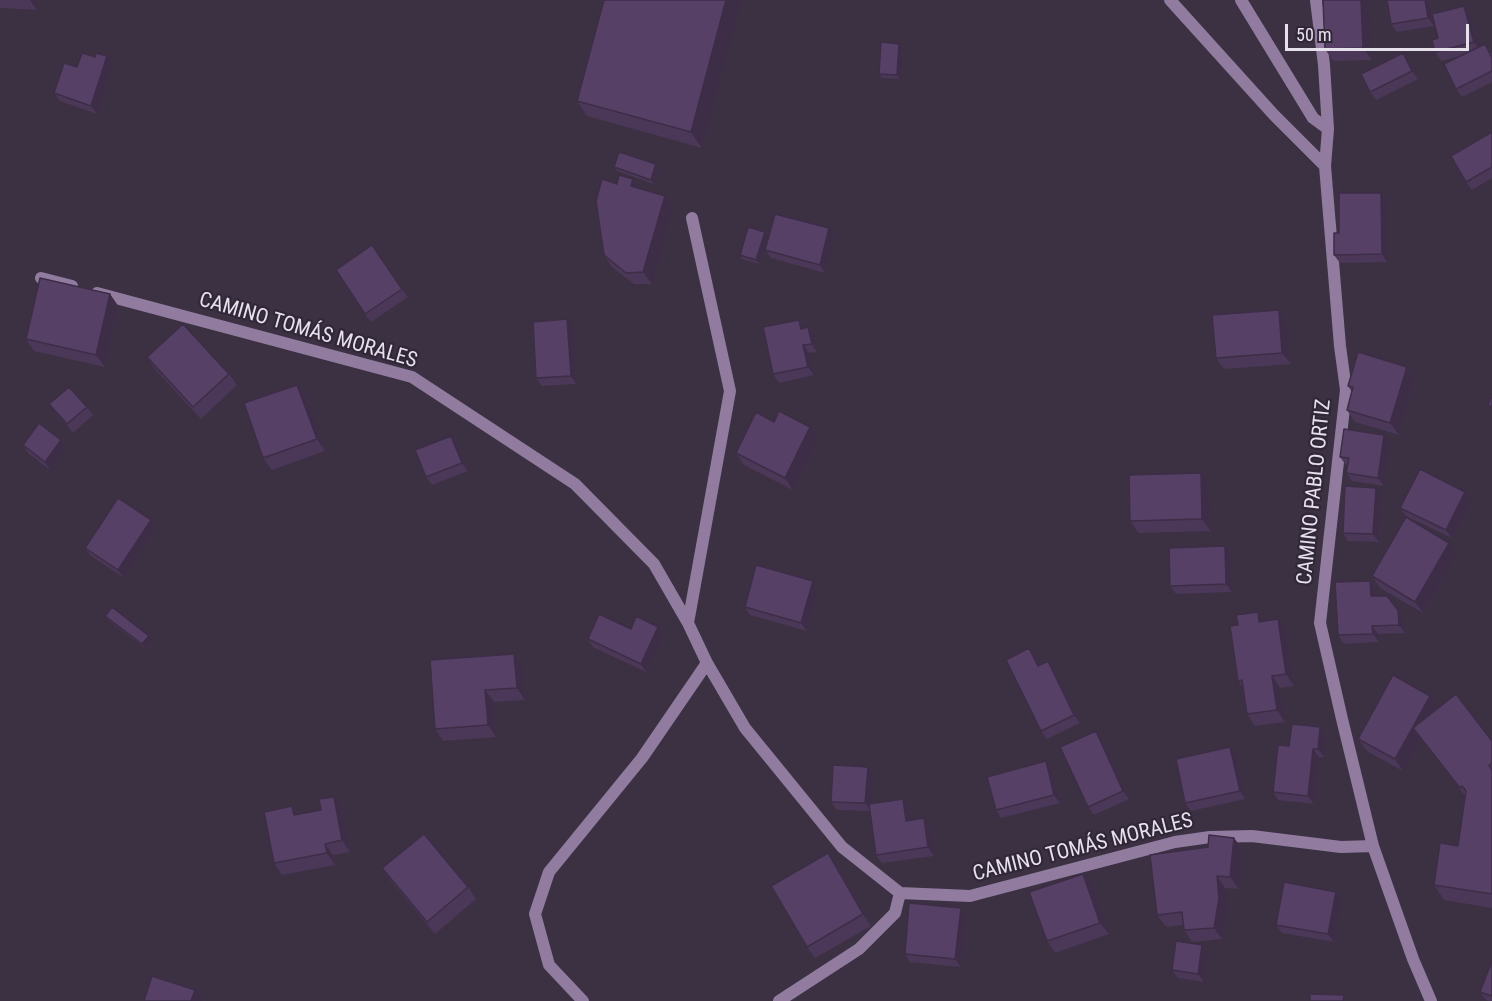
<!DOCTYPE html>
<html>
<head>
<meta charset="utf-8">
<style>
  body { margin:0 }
  #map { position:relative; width:1492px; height:1001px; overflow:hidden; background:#3c3143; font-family:"Roboto Condensed",sans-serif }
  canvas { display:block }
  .scale { position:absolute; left:1285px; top:24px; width:184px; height:27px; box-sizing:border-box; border:3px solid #e7e1ec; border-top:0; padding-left:8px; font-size:18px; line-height:21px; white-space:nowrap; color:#e7e1ec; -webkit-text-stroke:4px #312739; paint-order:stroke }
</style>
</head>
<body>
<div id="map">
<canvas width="1492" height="1001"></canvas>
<div class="scale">50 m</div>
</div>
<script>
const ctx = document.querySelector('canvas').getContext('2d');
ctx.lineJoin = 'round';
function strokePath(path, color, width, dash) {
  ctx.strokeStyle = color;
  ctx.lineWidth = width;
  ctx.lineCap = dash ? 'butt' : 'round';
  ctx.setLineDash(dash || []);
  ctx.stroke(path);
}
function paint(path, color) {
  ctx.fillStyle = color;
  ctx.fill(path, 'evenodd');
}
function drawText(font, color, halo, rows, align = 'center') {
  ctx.font = font + ' "Roboto Condensed",sans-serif';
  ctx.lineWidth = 4.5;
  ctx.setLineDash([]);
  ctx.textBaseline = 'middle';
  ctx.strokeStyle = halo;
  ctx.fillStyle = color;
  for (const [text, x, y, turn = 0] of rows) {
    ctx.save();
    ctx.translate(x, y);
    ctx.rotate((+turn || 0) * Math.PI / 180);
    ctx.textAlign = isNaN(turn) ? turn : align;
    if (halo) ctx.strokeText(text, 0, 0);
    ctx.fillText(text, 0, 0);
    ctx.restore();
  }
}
strokePath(new Path2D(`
  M1170,0L1274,115L1325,166
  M1241,0L1313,118L1328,129L1325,166L1340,346L1346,390L1320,623L1342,719L1373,846L1413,959L1431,1001
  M1316,0L1324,65L1328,129
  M41,278L72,286
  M97,293L412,377L575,484L654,564L688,623L707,663L745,728L842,847L900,893L970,896L1175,842L1210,837L1252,836L1341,847L1373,846
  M688,623L730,391L692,218
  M583,1001L549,965L535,914L549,872L642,758L707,663
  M779,1001L859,949L895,913L900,893`), '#917ca0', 12);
paint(new Path2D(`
  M0,0H37V10L0,8Z
  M604,0L702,148L587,116L577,101Z
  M1323,0H1369L1372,60L1333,61L1325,49Z
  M1387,0H1429L1434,26L1397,32L1391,24Z
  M1464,6L1470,14L1479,47L1485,44L1492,54V82L1462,97L1456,89L1463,55L1441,61L1435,52L1438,38Z
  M899,44L902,48L900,79L882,78L879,74Z
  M1409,61L1418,79L1376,100L1370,92Z
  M113,64L97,114L60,101L54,93L77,67Z
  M1492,132V178L1472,190L1466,182Z
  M614,167L659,168L654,184L617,171Z
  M633,179L640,189L665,196L673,208L652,284H634L612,267L604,255L617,184Z
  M1387,201V262L1340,263L1334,255Z
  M829,228L835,237L825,273L771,258L765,250Z
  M768,236L759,264L742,259L740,255Z
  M372,245L408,297L371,322L365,314Z
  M110,294L118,306L105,367L34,351L26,339Z
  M1279,310L1287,322L1291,364L1224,369L1216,358Z
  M799,320L805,328L808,327L814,335L817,352L809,353L814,375L779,383L773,374Z
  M573,327L576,384L542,386L536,378Z
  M147,357L229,374L237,385L201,419L155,369Z
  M1407,367L1415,378L1399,435L1355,422L1347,410L1352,392L1348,386Z
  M297,385L306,396L325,451L272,470L263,458Z
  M49,404L87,407L93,415L73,433Z
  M774,422L819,439L793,490L744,465L736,453Z
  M451,436L456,444L468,471L432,485L426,477Z
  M61,440L67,448L50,470L28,453L23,445Z
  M1390,443L1384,486L1352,481L1346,473L1348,465H1346L1340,457Z
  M1201,473L1209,485L1211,531L1139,533L1130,521Z
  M1381,496L1379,542L1348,541L1343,533Z
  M1471,500L1452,538L1406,516L1400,508Z
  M151,520L156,528L124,578L91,556L85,548Z
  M1449,543L1457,554L1423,613L1380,588L1372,576Z
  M1230,554L1232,592L1176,594L1170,586Z
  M813,581L818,589L807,631L750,615L745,607Z
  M1370,581L1376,589V596L1398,610L1404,618L1405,633L1378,634L1379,642L1344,644L1338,635Z
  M1258,612L1264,621L1278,619L1286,631L1294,686L1280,688L1285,722L1255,726L1247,714L1243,688L1238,681V625Z
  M105,616L152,640L145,648L108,620Z
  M631,629L663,635L646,672L593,647L588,639Z
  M1029,648L1034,656L1039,666L1048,661L1053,669L1080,723L1047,739L1041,731Z
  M430,660L522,666L525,700L494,702L496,737L443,741L435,729Z
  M1430,696L1438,708L1492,741V908L1444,900L1434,885L1458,846L1465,796L1421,739L1403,771L1367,751L1358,739Z
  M1320,727L1326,735L1324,757H1319L1314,804L1278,800L1273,792L1289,746Z
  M1102,739L1129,799L1094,815L1088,807Z
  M1236,755L1245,799L1191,811L1185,803Z
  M868,767L873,775L871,803L903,799L909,807L910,820L930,826L934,856L882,863L876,855L870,811L837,810L831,802Z
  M1051,769L1060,803L1001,818L996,810Z
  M334,797L342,808L350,852L333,855L335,865L282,875L274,863L292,806L298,814L321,810Z
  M1234,838L1242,849L1239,889L1225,888L1228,910L1222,939L1192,942L1184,930L1183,925L1166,927L1157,915L1208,847Z
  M828,853L836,865L871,926L815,958L807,947Z
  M382,868L468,887L476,899L435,934L390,880Z
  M1092,885L1109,934L1055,953L1047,941Z
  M1342,900L1334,942L1282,933L1276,925Z
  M961,908L966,916L961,967L910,962L905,954Z
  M1202,945L1208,953L1204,982L1178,978L1172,970Z
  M1492,961V1001H1489L1486,1000L1480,992Z`), '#4b3758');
paint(new Path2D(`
  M30,0H37V10Z
  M726,0H741L702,148L691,132Z
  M1361,0H1369L1372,60L1363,48Z
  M1425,0H1429L1434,26L1428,18Z
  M1464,6L1470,14L1480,50L1474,42Z
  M899,44L902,48L900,79L897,75Z
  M1403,53L1409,61L1418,79L1412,71Z
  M107,56L113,64L97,114L91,106Z
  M656,164L659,168L654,184L651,180Z
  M633,179L642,191L631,186Z
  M1381,193L1387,201V262L1382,254Z
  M665,196L673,208L652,284L643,272Z
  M829,228L835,237L825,273L820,265Z
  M765,232L768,236L759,264L756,260Z
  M110,294L118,306L105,367L96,355Z
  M1279,310L1287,322L1291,364L1282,353Z
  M567,319L573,327L576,384L571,376Z
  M799,320L805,328L801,329Z
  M808,327L814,335L817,352L812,344Z
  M803,345L809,353L814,375L808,367Z
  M1407,367L1415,378L1399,435L1390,423Z
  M297,385L306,396L325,451L317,439Z
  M810,427L819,439L793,490L785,478Z
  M1384,435L1390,443L1384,486L1378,478Z
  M451,436L456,444L468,471L462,463Z
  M61,440L67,448L50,470L45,462Z
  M1201,473L1209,485L1211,531L1202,519Z
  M1376,488L1381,496L1379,542L1373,534Z
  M1465,492L1471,500L1452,538L1446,530Z
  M151,520L156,528L124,578L118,570Z
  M1449,543L1457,554L1423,613L1415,602Z
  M1225,546L1230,554L1232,592L1226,584Z
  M813,581L818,589L807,631L801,623Z
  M1370,581L1376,589V604L1371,596Z
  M1398,610L1404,618L1405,633L1399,625Z
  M1258,612L1266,624L1259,622Z
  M1278,619L1286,631L1294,686L1286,674Z
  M1372,626L1378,634L1379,642L1373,634Z
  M658,627L663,635L646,672L641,664Z
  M149,636L152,640L145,648L142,644Z
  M1029,648L1034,656L1043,674L1038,666Z
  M514,654L522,666L525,700L517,688Z
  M1048,661L1053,669L1080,723L1074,715Z
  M1272,676L1280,688L1285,722L1277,710Z
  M485,690L494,702L496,737L488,725Z
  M1430,696L1438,708L1413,728L1421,739L1403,771L1395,759Z
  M1320,727L1326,735L1324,757L1318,749Z
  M1096,731L1102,739L1129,799L1123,791Z
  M1230,747L1236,755L1245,799L1240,791Z
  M1313,749L1319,757L1314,804L1308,796Z
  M1046,761L1051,769L1060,803L1054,795Z
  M868,767L873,775L871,811L865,803Z
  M334,797L342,808L350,852L342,840Z
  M903,799L909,807L912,829L906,821Z
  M292,806L300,818L294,815Z
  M924,818L930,826L934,856L928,847Z
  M1234,838L1242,849L1239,889L1230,877Z
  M325,844L333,855L335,865L327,853Z
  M828,853L836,865L871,926L863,914Z
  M1083,874L1092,885L1109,934L1100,923Z
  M1217,876L1225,888L1228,910L1222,939L1214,928Z
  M1336,892L1342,900L1334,942L1328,934Z
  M961,908L966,916L961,967L955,959Z
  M1202,945L1208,953L1204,982L1198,974Z
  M195,990L202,1001H191Z`), '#3d2d47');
const building = new Path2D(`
  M604,0H726L691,132L577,101Z
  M1323,0H1361L1363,48L1325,49Z
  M1387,0H1425L1428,18L1391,24Z
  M1464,6L1474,42L1435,52L1432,40L1438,38L1432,14Z
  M881,42L899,44L897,75L879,74Z
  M1485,44L1492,58V71L1456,89L1444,64Z
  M82,53L95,57L96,53L107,56L91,106L54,93L64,63L77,67Z
  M1403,53L1412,71L1370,92L1361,74Z
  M1492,132V167L1466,182L1451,156Z
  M619,152L656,164L651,180L614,167Z
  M619,175L633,179L631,186L665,196L643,272L626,273L604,255L596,201L602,179L617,184Z
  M1339,193H1381L1382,254L1334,255V233H1339Z
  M775,214L829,228L820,265L765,250Z
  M748,227L765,232L756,260L740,255Z
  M372,245L402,289L365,314L336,270Z
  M40,278L110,294L96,355L26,339Z
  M1279,310L1282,353L1216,358L1212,315Z
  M567,319L571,376L536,378L533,322Z
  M799,320L801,329L808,327L812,344L803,345L808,367L773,374L763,327Z
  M183,324L229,374L193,407L147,357Z
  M1358,352L1407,367L1390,423L1347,410L1353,387L1348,386Z
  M297,385L317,439L263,458L244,403Z
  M69,387L87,407L67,424L49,404Z
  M1492,394V407L1488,405Z
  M779,411L810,427L785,478L736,453L756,412L774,422Z
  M39,423L61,440L45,462L23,445Z
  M1344,429L1384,435L1378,478L1346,473L1349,458L1340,457Z
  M451,436L462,463L426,477L415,450Z
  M1420,469L1465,492L1446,530L1400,508Z
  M1201,473L1202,519L1130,521L1129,475Z
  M1345,486L1376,488L1373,534L1343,533Z
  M118,498L151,520L118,570L85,548Z
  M1406,517L1449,543L1415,602L1372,576Z
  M1225,546L1226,584L1170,586L1169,548Z
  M756,565L813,581L801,623L745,607Z
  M1370,581L1371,596H1387L1398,610L1399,625L1372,626L1373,634L1338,635L1335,582Z
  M112,607L149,636L142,644L105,616Z
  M1258,612L1259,622L1278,619L1286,674L1272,676L1277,710L1247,714L1242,680L1238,681L1230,626L1238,625L1236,615Z
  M599,614L631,629L636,616L658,627L641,664L588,639Z
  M1029,648L1038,666L1048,661L1074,715L1041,731L1006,660Z
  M514,654L517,688L485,690L488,725L435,729L430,660Z
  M1393,675L1430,696L1395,759L1358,739Z
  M1456,694L1492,741V763L1489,765L1492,770V894L1434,885L1440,843L1458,846L1466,791L1462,786L1460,788L1413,728Z
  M1292,724L1320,727L1318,749H1313L1308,796L1273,792L1278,745L1289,746Z
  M1096,731L1123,791L1088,807L1060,747Z
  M1230,747L1240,791L1185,803L1176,759Z
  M1046,761L1054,795L996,810L987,777Z
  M833,765L868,767L865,803L831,802Z
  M334,797L342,840L325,844L327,853L274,863L264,812L292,806L294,815L321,810L319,799Z
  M903,799L906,821L924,818L928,847L876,855L869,804Z
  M424,834L468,887L427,922L382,868Z
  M1209,835L1234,838L1230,877L1217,876L1219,898L1214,928L1184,930L1182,912L1157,915L1150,855L1208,847Z
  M828,853L863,914L807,947L771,886Z
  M1083,874L1100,923L1047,941L1029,892Z
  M1284,882L1336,892L1328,934L1276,925Z
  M909,903L961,908L955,959L905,954Z
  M1176,941L1202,945L1198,974L1172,970Z
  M1492,961V996L1480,992Z
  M152,976L195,990L191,1001H144Z
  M1310,994L1344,995L1343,1001H1310Z`);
paint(building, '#574066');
strokePath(building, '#3d2d47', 1.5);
drawText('21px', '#e7e1ec', '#312739', [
  ["CAMINO TOMÁS MORALES",308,331,16],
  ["CAMINO PABLO ORTIZ",1315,492,-84],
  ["CAMINO TOMÁS MORALES",1083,848,-14]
]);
</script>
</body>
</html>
